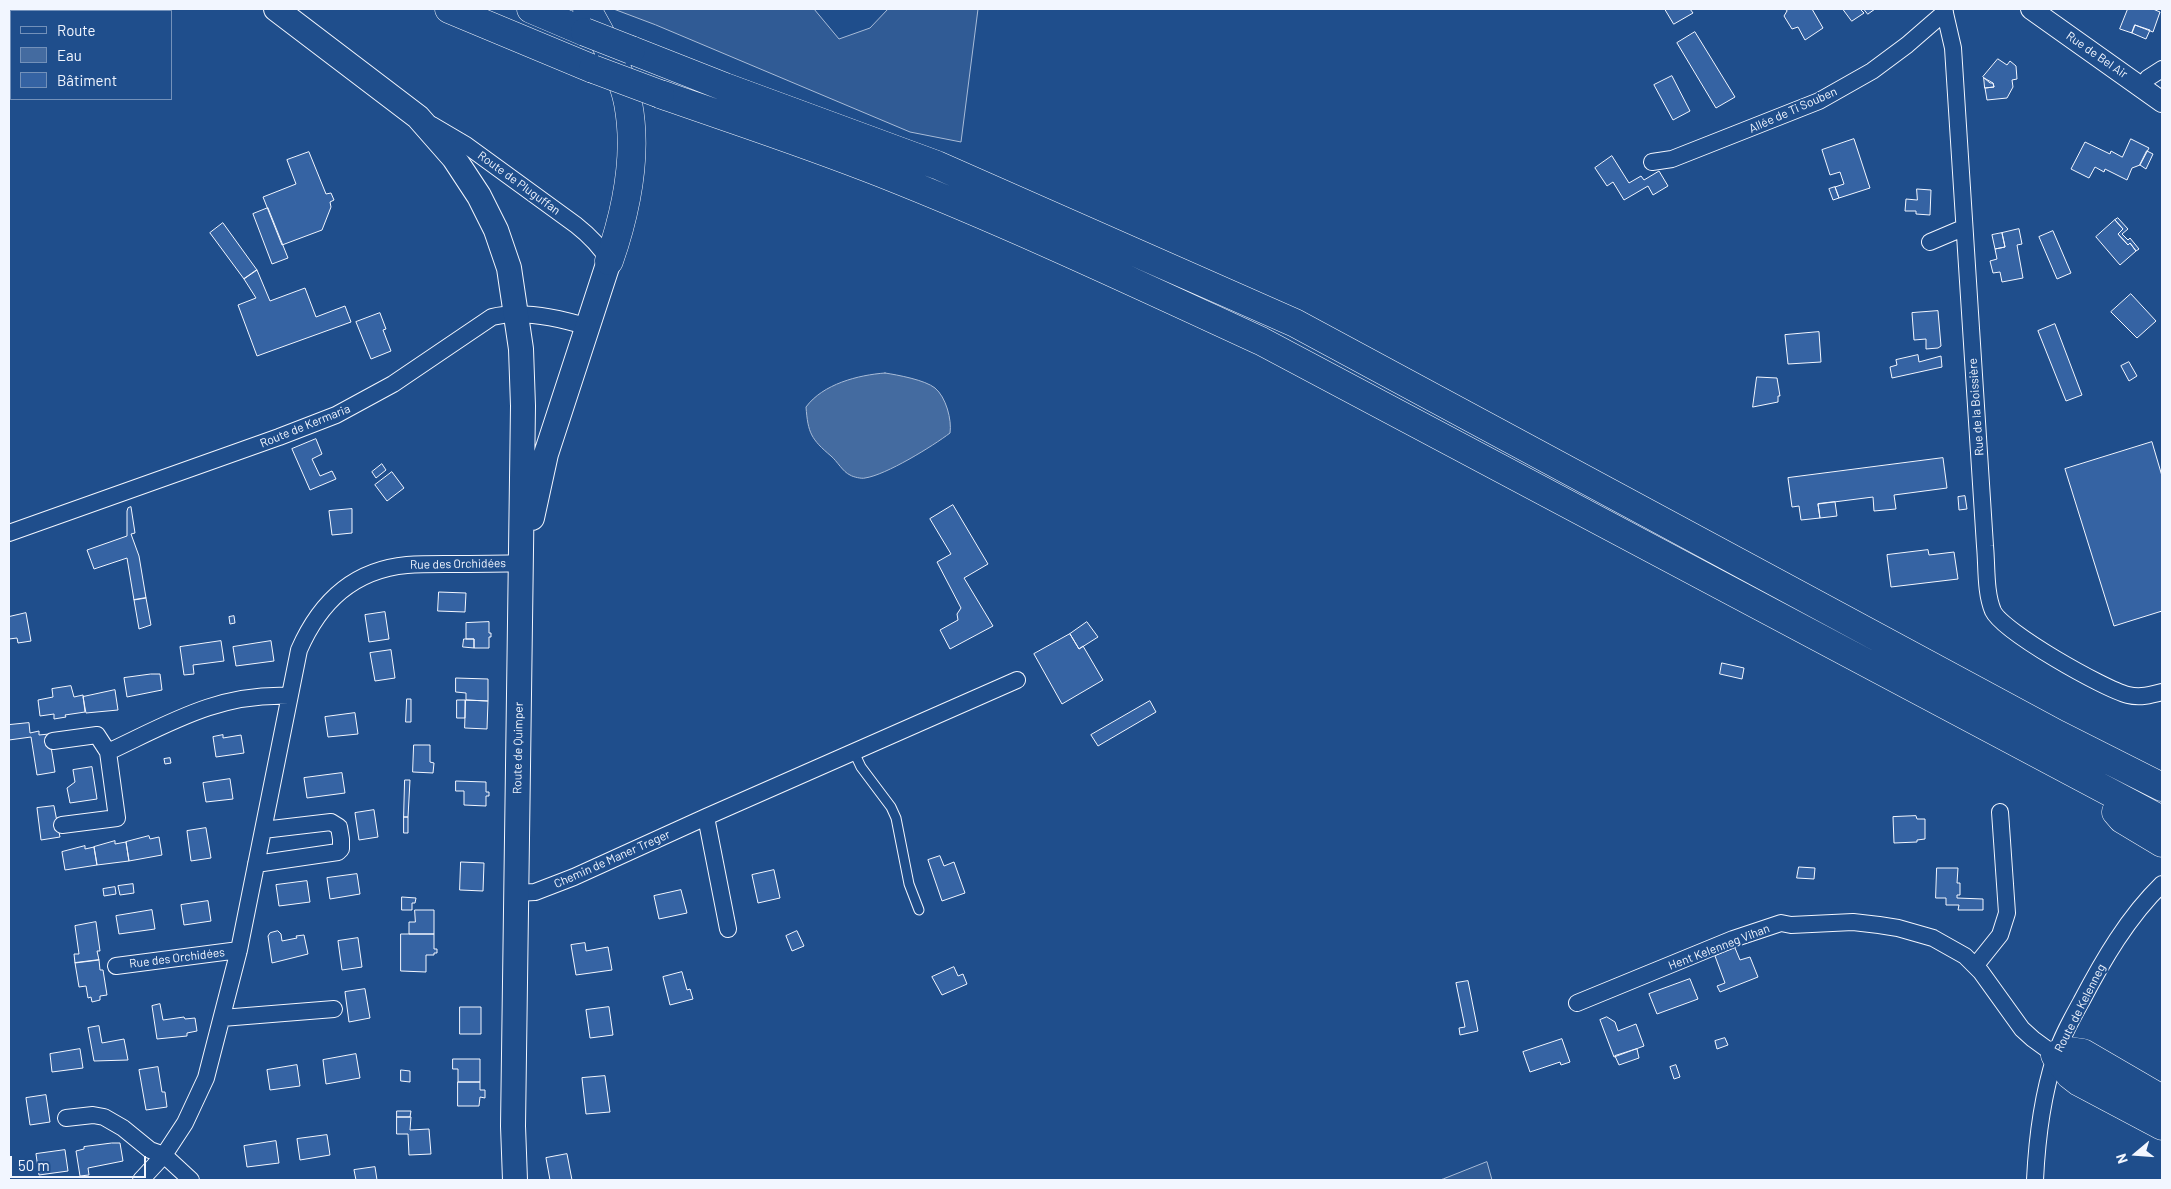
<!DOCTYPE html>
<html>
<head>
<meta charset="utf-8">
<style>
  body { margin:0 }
  #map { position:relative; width:2171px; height:1189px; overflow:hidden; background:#1f4e8c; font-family:Barlow,sans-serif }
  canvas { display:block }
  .frame { position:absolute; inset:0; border:10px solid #f2f6ff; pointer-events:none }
  .legend { position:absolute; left:10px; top:10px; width:162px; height:90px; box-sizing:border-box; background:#1f4e8c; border:1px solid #7391ba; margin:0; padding:6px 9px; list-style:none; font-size:15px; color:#f2f6ff }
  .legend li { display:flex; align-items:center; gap:10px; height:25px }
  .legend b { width:25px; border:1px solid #7391ba }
  .north { position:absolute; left:2111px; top:1129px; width:50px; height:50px; -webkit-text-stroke:4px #1f4e8c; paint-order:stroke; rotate:252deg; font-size:14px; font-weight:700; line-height:20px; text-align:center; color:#f2f6ff }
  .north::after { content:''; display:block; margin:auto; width:18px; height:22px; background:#f2f6ff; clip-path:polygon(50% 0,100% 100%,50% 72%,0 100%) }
  .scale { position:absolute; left:10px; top:1156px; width:136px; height:22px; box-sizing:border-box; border:2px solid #f2f6ff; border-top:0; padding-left:6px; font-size:15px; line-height:18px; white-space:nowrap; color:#f2f6ff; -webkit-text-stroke:4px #1f4e8c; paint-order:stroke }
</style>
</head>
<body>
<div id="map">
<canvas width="2171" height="1189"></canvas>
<div class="frame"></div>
<ul class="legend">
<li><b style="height:6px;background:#1f4e8c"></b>Route</li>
<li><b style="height:14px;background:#446ba0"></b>Eau</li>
<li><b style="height:14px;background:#3563a3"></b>Bâtiment</li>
</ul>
<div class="north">N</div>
<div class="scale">50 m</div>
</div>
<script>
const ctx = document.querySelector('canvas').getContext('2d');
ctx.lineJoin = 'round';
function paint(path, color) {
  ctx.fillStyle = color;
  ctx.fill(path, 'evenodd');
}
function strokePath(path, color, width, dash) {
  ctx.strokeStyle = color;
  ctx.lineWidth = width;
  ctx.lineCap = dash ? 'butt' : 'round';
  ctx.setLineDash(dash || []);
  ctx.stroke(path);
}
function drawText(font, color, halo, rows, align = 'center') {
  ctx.font = font + ' Barlow,sans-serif';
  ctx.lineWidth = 4;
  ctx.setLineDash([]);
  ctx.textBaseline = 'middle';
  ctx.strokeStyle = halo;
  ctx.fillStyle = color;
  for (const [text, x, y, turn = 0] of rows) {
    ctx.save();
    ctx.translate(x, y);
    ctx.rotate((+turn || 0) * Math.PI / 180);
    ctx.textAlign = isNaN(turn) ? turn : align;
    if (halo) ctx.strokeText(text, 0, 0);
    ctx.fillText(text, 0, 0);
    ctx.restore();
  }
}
const built = new Path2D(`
  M614,9H814L839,39L870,28L888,9H978L961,142L910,132L656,25Z
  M1487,1162L1492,1180H1440L1443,1179Z`);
paint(built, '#305b95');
strokePath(built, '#a8bbd7', 1);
const water = new Path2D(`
  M885,373C898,375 925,380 935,388C946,397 952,420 950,433C933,446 886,475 865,478C862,479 853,477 850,475C843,472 837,461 831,456C811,439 808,433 806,407C823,384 858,375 885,373Z`);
paint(water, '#446ba0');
strokePath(water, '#a8bbd7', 1);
const building = new Path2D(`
  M1665,9H1690L1693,13L1674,24Z
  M1785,9H1812L1823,28L1805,40L1798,27L1792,29L1784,16L1787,11Z
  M1843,9H1860L1864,13L1852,21Z
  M1864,9H1875L1868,14Z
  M2128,9H2153L2160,12L2153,32L2135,25L2132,33L2120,29Z
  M2135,25L2150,30L2146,39L2132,33Z
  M1695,32L1735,97L1716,108L1677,43Z
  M1998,59L2007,65L2010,61L2016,66L2017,79L2012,80L2013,87L2007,98L1987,100L1985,88L1994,87L1993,83H1990L1983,77Z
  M1672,76L1690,111L1673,120L1654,85Z
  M1984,78L1993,83L1994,87L1985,88Z
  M1854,139L1870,188L1839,198L1835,187L1844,184L1840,172L1830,175L1822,150Z
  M2131,139L2149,148L2140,165L2132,168L2127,180L2105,169L2104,172L2095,167L2089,178L2071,169L2085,142L2110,154L2111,151L2122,157Z
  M2147,151L2153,154L2146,169L2140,165Z
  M309,152L326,194L331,193L334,200L330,202L331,207L322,230L282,245L263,197L296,184L287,160Z
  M1612,156L1629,183L1641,176L1644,180L1659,171L1668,186L1653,195L1648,186L1624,200L1613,182L1607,186L1595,168Z
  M1835,187L1839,198L1833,200L1829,189Z
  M1917,189L1931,190L1930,215L1916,214V211H1905L1906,199L1917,200Z
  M268,208L288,258L272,264L253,214Z
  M2118,218L2128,229L2122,234L2128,240L2130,238L2139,249L2136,251L2130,243L2128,245L2118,234L2123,229L2115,220Z
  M2115,220L2123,229L2118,234L2128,245L2130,243L2136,251L2120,265L2096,237Z
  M223,223L257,270L244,279L210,233Z
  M2019,229L2022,244L2017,245L2023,278L2002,282L2000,272L1993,273L1990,261L1997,259L1995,249L2005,247L2002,233Z
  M2053,231L2071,273L2057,279L2039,237Z
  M2002,233L2005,247L1995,249L1992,235Z
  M257,270L270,301L305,288L316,317L345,306L351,322L257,356L238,305L256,298L244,279Z
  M2131,294L2156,321L2137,338L2111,312Z
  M1938,311L1941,346L1938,348L1926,349V339L1914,340L1912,313Z
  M380,313L386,329L383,330L391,351L371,359L356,322Z
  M2055,324L2082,395L2066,401L2038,331Z
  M1819,332L1821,362L1788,364L1785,335Z
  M1918,355L1919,362L1941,356L1942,367L1892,378L1890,367L1897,365L1896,360Z
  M2129,362L2137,376L2129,381L2121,366Z
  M1757,377L1777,378L1780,396H1778V402L1753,407Z
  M316,439L322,454L312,459L320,476L332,471L336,479L310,490L292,449Z
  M2152,442L2162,476V611L2114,626L2065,469Z
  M1943,458L1947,488L1894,495L1896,509L1874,511L1873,497L1818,504L1820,518L1801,520L1799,506L1792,507L1788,478Z
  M382,464L386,470L376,478L372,472Z
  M392,472L404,488L387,501L375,485Z
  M1965,496L1967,509L1959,510L1958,497Z
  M1835,502L1837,516L1820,518L1818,504Z
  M953,505L988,564L964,578L993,626L950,649L940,630L958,620L957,614L961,608L937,562L951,554L930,519Z
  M131,507L135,533L131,534L139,556L146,598L134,600L127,558L94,569L87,550L127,536V511L128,508Z
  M352,509V533L332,535L329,511Z
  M1928,550L1929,555L1954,552L1958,579L1891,587L1887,555Z
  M439,592L466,593L465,612L438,611Z
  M146,598L151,625L139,629L134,600Z
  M385,612L389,639L369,642L365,615Z
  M26,613L31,641L18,643L17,638L9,639V617Z
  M234,616L235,623L230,624L229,617Z
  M489,622V633H491V637H489V648H474V639H466V623Z
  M1087,622L1098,637L1079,649L1070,634Z
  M1070,634L1079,649L1083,646L1103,680L1062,704L1034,654Z
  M464,639H474V648L463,647Z
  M221,641L224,661L193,665L194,674L184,675L180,647Z
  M271,641L274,661L236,666L233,647Z
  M391,650L395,678L375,681L370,653Z
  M1722,663L1744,668L1742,679L1720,674Z
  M151,674H160L162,690L127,697L124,678Z
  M456,678L488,679V701L466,700V693L456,692Z
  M71,686L74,697L83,695L85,712L65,715L66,717L54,719V714L40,716L38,700L53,697L52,689Z
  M115,690L118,710L86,713L83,697Z
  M407,699H411V722H406Z
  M457,700H465V718H457Z
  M466,700L488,701L487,729L465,728Z
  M1150,701L1156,712L1098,746L1091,735Z
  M355,713L358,734L328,737L325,717Z
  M29,723L30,733L39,731V735L49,734L55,772L37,775L31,737L9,740V725Z
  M223,735V738L241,735L244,753L216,757L213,737Z
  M414,745H430V762L434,763L433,773L413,772Z
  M170,758L171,763L165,764L164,759Z
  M92,767L97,799L70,803L67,788L75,782L73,770Z
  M342,773L345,793L307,798L304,778Z
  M230,779L233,799L206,802L203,783Z
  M405,780H410L408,817H404Z
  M456,781L486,782V792H489V796H486V806L464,805V791H456Z
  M54,806L60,837L41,840L37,808Z
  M374,810L378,837L359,840L355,813Z
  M1916,816L1917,819H1925V839L1917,840V842L1894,843L1893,817Z
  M404,817H408V833H404Z
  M206,828L211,858L191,861L187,831Z
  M149,836L150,839L159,837L162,855L129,861L126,842Z
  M115,841V844L126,842L129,861L97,865L94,847Z
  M85,846V849L94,847L97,865L65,870L62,852Z
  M940,856L944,866L954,862L965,893L942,901L928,860Z
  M461,862L484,863L483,891L460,890Z
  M1799,867L1815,868L1814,879L1797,878Z
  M1937,868H1958L1957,883H1960V895H1957V898L1983,899V910H1958L1959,905H1946V898H1936Z
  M774,870L780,898L758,903L752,875Z
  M357,874L360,894L330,899L327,878Z
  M307,881L310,902L279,906L276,885Z
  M133,884L134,893L120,895L118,886Z
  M115,887L116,894L104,896L103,889Z
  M681,890L687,913L659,919L654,896Z
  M402,897L416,898L415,903H412V910H402Z
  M208,901L211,921L184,925L181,905Z
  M152,910L155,929L119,934L116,916Z
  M415,910H434V934H409V922H415Z
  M96,922L100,951H97L99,960L75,963L74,954H79L75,926Z
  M278,931L281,934L282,941L297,938L296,936L304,935L308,954L272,963L268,936L270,933Z
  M797,931L804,946L792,951L786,936Z
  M401,934H434V949H437V953H434V955H426V972L401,971Z
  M358,938L362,967L342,970L338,941Z
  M585,943L586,951L608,947L612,970L576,975L571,945Z
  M1735,948L1740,960L1750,957L1758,977L1720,992L1717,986L1725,983L1715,956Z
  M99,960L100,970H103L107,995L100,996V1000L92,1002L91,997L88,998L86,986L79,987L75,963Z
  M954,967L958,976L963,974L967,984L942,995L932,977Z
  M682,972L687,990L690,989L693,999L670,1005L663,977Z
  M1690,979L1698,999L1657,1014L1649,994Z
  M1468,981L1478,1031L1460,1035L1459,1028L1465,1027L1456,983Z
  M365,989L370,1018L349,1022L345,992Z
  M160,1004L163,1020L184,1017L185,1019L195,1018L197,1031L187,1033V1036L157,1039L152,1006Z
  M460,1007H481V1034H460Z
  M609,1007L613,1035L590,1038L586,1010Z
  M1607,1017L1615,1022L1618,1031L1636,1024L1644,1046L1614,1057L1600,1020Z
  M99,1026L102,1043L124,1039L128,1060L94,1061L88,1028Z
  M1725,1038L1728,1045L1717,1049L1715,1041Z
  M1562,1039L1570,1062L1561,1065L1560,1062L1530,1072L1523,1052Z
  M80,1049L83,1068L52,1072L50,1054Z
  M1637,1049L1639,1058L1619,1065L1615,1056Z
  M356,1054L360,1078L326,1084L323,1060Z
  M453,1059H480V1082H458V1069H453Z
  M297,1065L300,1086L270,1090L267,1070Z
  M1676,1065L1680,1077L1674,1079L1670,1067Z
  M158,1067L162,1092H165L167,1107L146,1110L139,1070Z
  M401,1070L410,1071V1082L401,1081Z
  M605,1076L610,1112L586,1114L582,1078Z
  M458,1082H480V1090H485V1098L480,1097L479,1106H458Z
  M46,1095L50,1122L30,1125L26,1098Z
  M397,1111H411L410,1117H397Z
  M397,1117H411L410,1130L429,1129L431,1154L409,1155L408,1134H397Z
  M327,1135L330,1155L300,1160L297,1139Z
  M276,1141L279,1163L247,1167L244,1146Z
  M112,1143H120L123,1161L88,1168L89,1175L80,1176L76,1151L84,1149V1147Z
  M65,1150L68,1171L39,1175L36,1154Z
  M567,1154L572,1180H550L546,1158Z
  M375,1167L377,1180H356L354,1170Z`);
paint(building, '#3563a3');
strokePath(building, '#f2f6ff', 1);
const service = new Path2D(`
  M854,752L861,767L891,807L896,818L909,884L919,910`);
const minor = new Path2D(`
  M1944,9L1953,48L1985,546C1987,566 1985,592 1993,611C2003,632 2104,689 2128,695C2140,698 2151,695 2162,692
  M2142,86L2148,78L2162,69
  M432,125L466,145L576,225C590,236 600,246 609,261
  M1652,162L1672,159L1819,101L1872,71L1907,45L1945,12
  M1930,242L1963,228
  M9,533L279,437L336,415L393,384L492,317C522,310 559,318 588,327
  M53,741L97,735L108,752
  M706,817L728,929
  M62,825L117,818L108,752C170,723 218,693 289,696
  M256,864L338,852L341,849V839L339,827L331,822L263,830
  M516,893L535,892L574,877L706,817L1017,680
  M1976,965L2000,935L2007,913L2000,812
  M116,966L239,950
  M1577,1003L1733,939L1781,923L1791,925L1853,922L1879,925L1898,928L1933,938L1965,956L1981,972L2022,1029L2033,1039L2055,1055
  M222,1018L334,1009
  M66,1118L93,1115L104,1117L123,1128L150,1150L164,1155L191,1180
  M141,1180L164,1155L185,1123L206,1078L239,950L299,650C320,602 353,570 407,565C420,564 433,564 445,564C471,564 497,564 522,563
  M2035,1180C2037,1138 2042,1097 2055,1057C2061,1038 2071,1020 2081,1002C2103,960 2128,917 2162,884`);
const tertiary = new Path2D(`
  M2031,9L2162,102`);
const secondary = new Path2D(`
  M276,9L418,117L454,158L479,196L496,230L509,268L521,349L523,406L513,1126L515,1180
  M532,518L546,454L609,261`);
const trunk = new Path2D(`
  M449,9L593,69
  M531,9L585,32
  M587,9C601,33 623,76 628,103C638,155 626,212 609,261
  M631,50L725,87L937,165L1295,323L2057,734L2162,787
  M660,94C734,120 808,144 881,173C1010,224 1135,283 1261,341L2162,820
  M2116,812L2122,819L2162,843
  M2162,1099L2083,1053L2068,1051L2055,1055L2070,1075L2079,1082L2162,1126`);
strokePath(service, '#f2f6ff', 11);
strokePath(minor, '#f2f6ff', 18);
strokePath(tertiary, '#f2f6ff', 22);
strokePath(secondary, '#f2f6ff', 26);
strokePath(trunk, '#f2f6ff', 29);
strokePath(service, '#1f4e8c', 9);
strokePath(minor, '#1f4e8c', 16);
strokePath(tertiary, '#1f4e8c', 20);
strokePath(secondary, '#1f4e8c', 24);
strokePath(trunk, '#1f4e8c', 28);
const trunkBridge = new Path2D(`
  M585,32L631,50
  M593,69L660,94`);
strokePath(trunkBridge, '#f2f6ff', 29, []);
strokePath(trunkBridge, '#1f4e8c', 28);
drawText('12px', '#f2f6ff', '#1f4e8c', [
  ["Rue de Bel Air",2097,55,35],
  ["Allée de Ti Souben",1793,110,-24],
  ["Route de Pluguffan",519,183,36],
  ["Rue de la Boissière",1976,407,-94],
  ["Route de Kermaria",305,426,-22],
  ["Rue des Orchidées",458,564,-1],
  ["Route de Quimper",518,748,-89],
  ["Chemin de Maner Treger",612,859,-24],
  ["Hent Kelenneg Vihan",1719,947,-21],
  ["Rue des Orchidées",177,958,-7],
  ["Route de Kelenneg",2080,1008,-63]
]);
</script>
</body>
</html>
